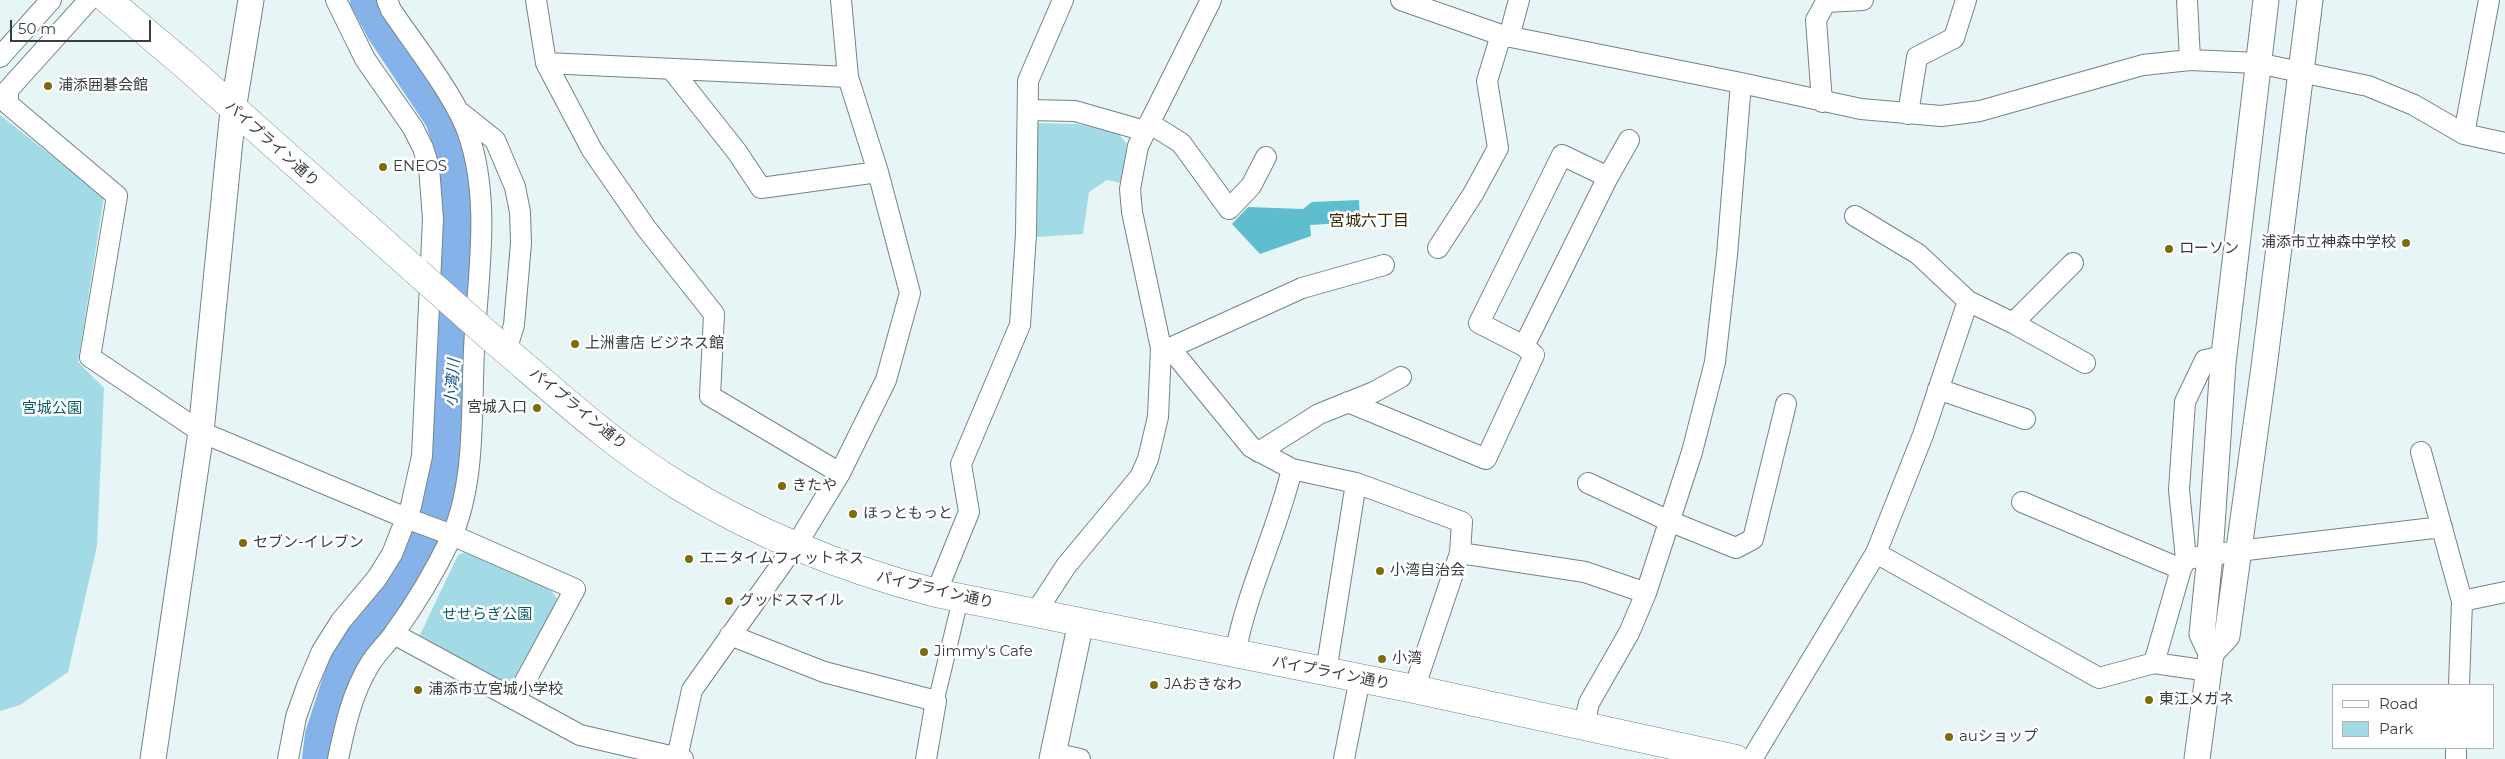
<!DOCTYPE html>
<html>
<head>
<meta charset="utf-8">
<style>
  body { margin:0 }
  #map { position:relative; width:2505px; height:759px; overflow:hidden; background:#e7f5f7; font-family:Montserrat,sans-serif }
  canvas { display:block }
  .legend { position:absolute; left:2332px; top:684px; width:162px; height:65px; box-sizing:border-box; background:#fff; border:1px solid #afb2b2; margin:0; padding:6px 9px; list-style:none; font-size:15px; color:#383e3f }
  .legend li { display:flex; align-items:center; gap:10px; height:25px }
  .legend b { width:25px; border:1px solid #afb2b2 }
  .scale { position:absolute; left:10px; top:20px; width:141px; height:22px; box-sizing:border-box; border:2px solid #383e3f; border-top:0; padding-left:6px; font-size:15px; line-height:18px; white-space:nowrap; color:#383e3f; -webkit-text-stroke:4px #fff; paint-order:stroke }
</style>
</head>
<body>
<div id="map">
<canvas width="2505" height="759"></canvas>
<ul class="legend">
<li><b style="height:6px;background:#fff"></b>Road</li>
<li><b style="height:14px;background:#a2dbe5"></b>Park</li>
</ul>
<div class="scale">50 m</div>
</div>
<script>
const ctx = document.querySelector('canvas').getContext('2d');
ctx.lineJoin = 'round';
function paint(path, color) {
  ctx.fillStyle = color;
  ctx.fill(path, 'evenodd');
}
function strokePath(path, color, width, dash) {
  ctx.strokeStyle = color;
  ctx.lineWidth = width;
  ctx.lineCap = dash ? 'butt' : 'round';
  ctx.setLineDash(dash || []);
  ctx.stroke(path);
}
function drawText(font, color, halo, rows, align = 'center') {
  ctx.font = font + ' Montserrat,"Noto Sans JP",sans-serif';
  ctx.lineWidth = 5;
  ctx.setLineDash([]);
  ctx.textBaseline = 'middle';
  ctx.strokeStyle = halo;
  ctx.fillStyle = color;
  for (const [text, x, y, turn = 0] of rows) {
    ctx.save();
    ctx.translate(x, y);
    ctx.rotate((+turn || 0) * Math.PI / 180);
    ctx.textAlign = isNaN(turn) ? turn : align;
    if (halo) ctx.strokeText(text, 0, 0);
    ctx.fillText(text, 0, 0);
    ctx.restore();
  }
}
paint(new Path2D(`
  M0,115L104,197L78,362L104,388L97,546L68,672L20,705L0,711Z
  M1038,123L1077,124L1117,132L1127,144L1121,183L1107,180L1089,192L1083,234L1036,237Z
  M471,550L550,589L558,600L513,680L502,684L420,635L458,555Z`), '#a2dbe5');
paint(new Path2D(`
  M1359,200L1360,222L1310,225L1311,236L1260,254L1232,224L1248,207L1303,209L1312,202Z`), '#5fbecd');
strokePath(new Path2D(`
  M319,759L322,735L347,658L402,573L435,514L448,440L455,345L459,202L453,154L442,119L383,30L367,0`), '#85b3e9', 34);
const pedestrian = new Path2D(`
  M936,701L961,597`);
const minor = new Path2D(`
  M89,0L8,90V104L117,196L90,357L201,432L406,518L452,535L575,589L515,700
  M536,0L546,63L592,150L646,228L714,314L710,396L840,473
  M1401,0L1501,35L1741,83L1861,109L1941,116L1980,111L2143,65L2190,60L2257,63L2368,86L2414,105L2464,134L2505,143
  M2187,0L2190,60
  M1509,37L1519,0
  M0,57L51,0
  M546,63L848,77
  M672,70L737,152L761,188L878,172
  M1822,102L1816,20L1826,2L1863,0
  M1028,110L1075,111L1145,131
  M461,113L495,140L515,187L520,212L521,243L514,325L506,351
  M1908,114L1917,57L1954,38L1966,0
  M1149,123L1181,143L1229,209L1251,186L1266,157
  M2464,134L2489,0
  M1855,216L1918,254L1968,301
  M1438,248L1473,194L1498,148L1487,81L1501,35
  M2013,323L2085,363
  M1524,346L1608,177L1629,140
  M1161,348H1170L1251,447L1292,469L1356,483L1462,522L1460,553L1414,689
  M1170,348L1302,288L1384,265
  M2224,356L2205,360L2185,402L2179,490L2186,559L2238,551L2442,527
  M1938,389L2025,419
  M1348,402L1486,459L1534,355L1524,346L1479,323L1562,155L1608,177
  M1259,452L1319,414L1374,392L1401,377
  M2421,452L2462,601L2459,685
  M1588,483L1669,521L1736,548L1753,539L1786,404
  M2022,502L2181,569L2186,559
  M1460,553L1585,572L1646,593
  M1876,553L2099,678L2154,663L2209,671
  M936,593L969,512L961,464L1020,325L1026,234L1028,81L1063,0
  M2462,601L2505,592
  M1036,612L1066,566L1140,477L1148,459L1158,417L1161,348L1132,212L1130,189L1138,146L1211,0
  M394,634L580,735L683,759
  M730,635L824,672L936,701L926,759
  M1235,654C1247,590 1277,532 1292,469
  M2154,663L2181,569
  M1326,672L1356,483
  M1584,725L1589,703L1629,633L1646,593L1692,452L1715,362L1727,255L1741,83
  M1053,753L1080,759
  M677,758L692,690L803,534L840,473L886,380L910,293L878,172L848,77L841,0
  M288,759L296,717L307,686L322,651L341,621L377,578L392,554L411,506L422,456L433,219L429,167L423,148L413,128L365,59L336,0
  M338,759C345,726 352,693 370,664C377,652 388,643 395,632C417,602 435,571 451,538C476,483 471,410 474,350C477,280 492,202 468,133C455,96 414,44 391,10L387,0
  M1344,759L1360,678
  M1752,759L1876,553L1923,435L1968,301L2013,323L2073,263
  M2456,759V748`);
const tertiary = new Path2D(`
  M2211,653L2227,636L2264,367L2310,0
  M153,759L201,432L233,110L251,0
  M1052,759L1081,622
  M2197,759L2211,653L2202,634L2210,555L2223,363L2266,0`);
const secondary = new Path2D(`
  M108,0L185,65L417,272
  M495,341C554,391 613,446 679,486C759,536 845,569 936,593L1414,689L1736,759`);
strokePath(pedestrian, '#778385', 17);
strokePath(minor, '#778385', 22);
strokePath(tertiary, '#778385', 27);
strokePath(secondary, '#778385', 29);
strokePath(pedestrian, '#fff', 15);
strokePath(minor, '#fff', 20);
strokePath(tertiary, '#fff', 25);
strokePath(secondary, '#fff', 28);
const secondaryBridge = new Path2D(`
  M417,272L495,341`);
strokePath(secondaryBridge, '#778385', 29, []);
strokePath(secondaryBridge, '#fff', 28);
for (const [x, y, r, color] of [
  [48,86,5,"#7b6d09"],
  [383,167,5,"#7b6d09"],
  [2406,243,5,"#7b6d09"],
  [2169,249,5,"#7b6d09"],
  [575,344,5,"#7b6d09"],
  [537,408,5,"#7b6d09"],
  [782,486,5,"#7b6d09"],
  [853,514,5,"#7b6d09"],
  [243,543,5,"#7b6d09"],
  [689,559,5,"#7b6d09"],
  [1380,571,5,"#7b6d09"],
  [729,601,5,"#7b6d09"],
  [924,652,5,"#7b6d09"],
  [1382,659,5,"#7b6d09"],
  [1154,685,5,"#7b6d09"],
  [418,690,5,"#7b6d09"],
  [2149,700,5,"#7b6d09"],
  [1949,737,5,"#7b6d09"]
]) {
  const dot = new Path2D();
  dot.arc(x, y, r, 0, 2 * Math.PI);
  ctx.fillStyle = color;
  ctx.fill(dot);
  strokePath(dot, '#fff', 2);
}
drawText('15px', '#383e3f', '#fff', [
  ["浦添囲碁会館",58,86],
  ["ENEOS",393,167],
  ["浦添市立神森中学校",2396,243,"right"],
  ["ローソン",2179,249],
  ["上洲書店 ビジネス館",585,344],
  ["宮城入口",527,408,"right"],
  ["きたや",792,486],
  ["ほっともっと",863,514],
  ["セブン-イレブン",253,543],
  ["エニタイムフィットネス",699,559],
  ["小湾自治会",1390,571],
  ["グッドスマイル",739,601],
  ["Jimmy's Cafe",934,652],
  ["小湾",1392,659],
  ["JAおきなわ",1164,685],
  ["浦添市立宮城小学校",428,690],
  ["東江メガネ",2159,700],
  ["auショップ",1959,737]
], 'left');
drawText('15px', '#383e3f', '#fff', [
  ["パイプライン通り",272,144,42],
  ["パイプライン通り",578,409,39],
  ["パイプライン通り",935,590,13],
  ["パイプライン通り",1331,673,11]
]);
drawText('15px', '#065c67', '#fff', [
  ["宮城公園",52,409],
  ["せせらぎ公園",487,615]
]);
drawText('16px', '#312a00', '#fff', [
  ["宮城六丁目",1369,221]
]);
drawText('italic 16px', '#0d4f8f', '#fff', [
  ["小湾川",453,383,-86]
]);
</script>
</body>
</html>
